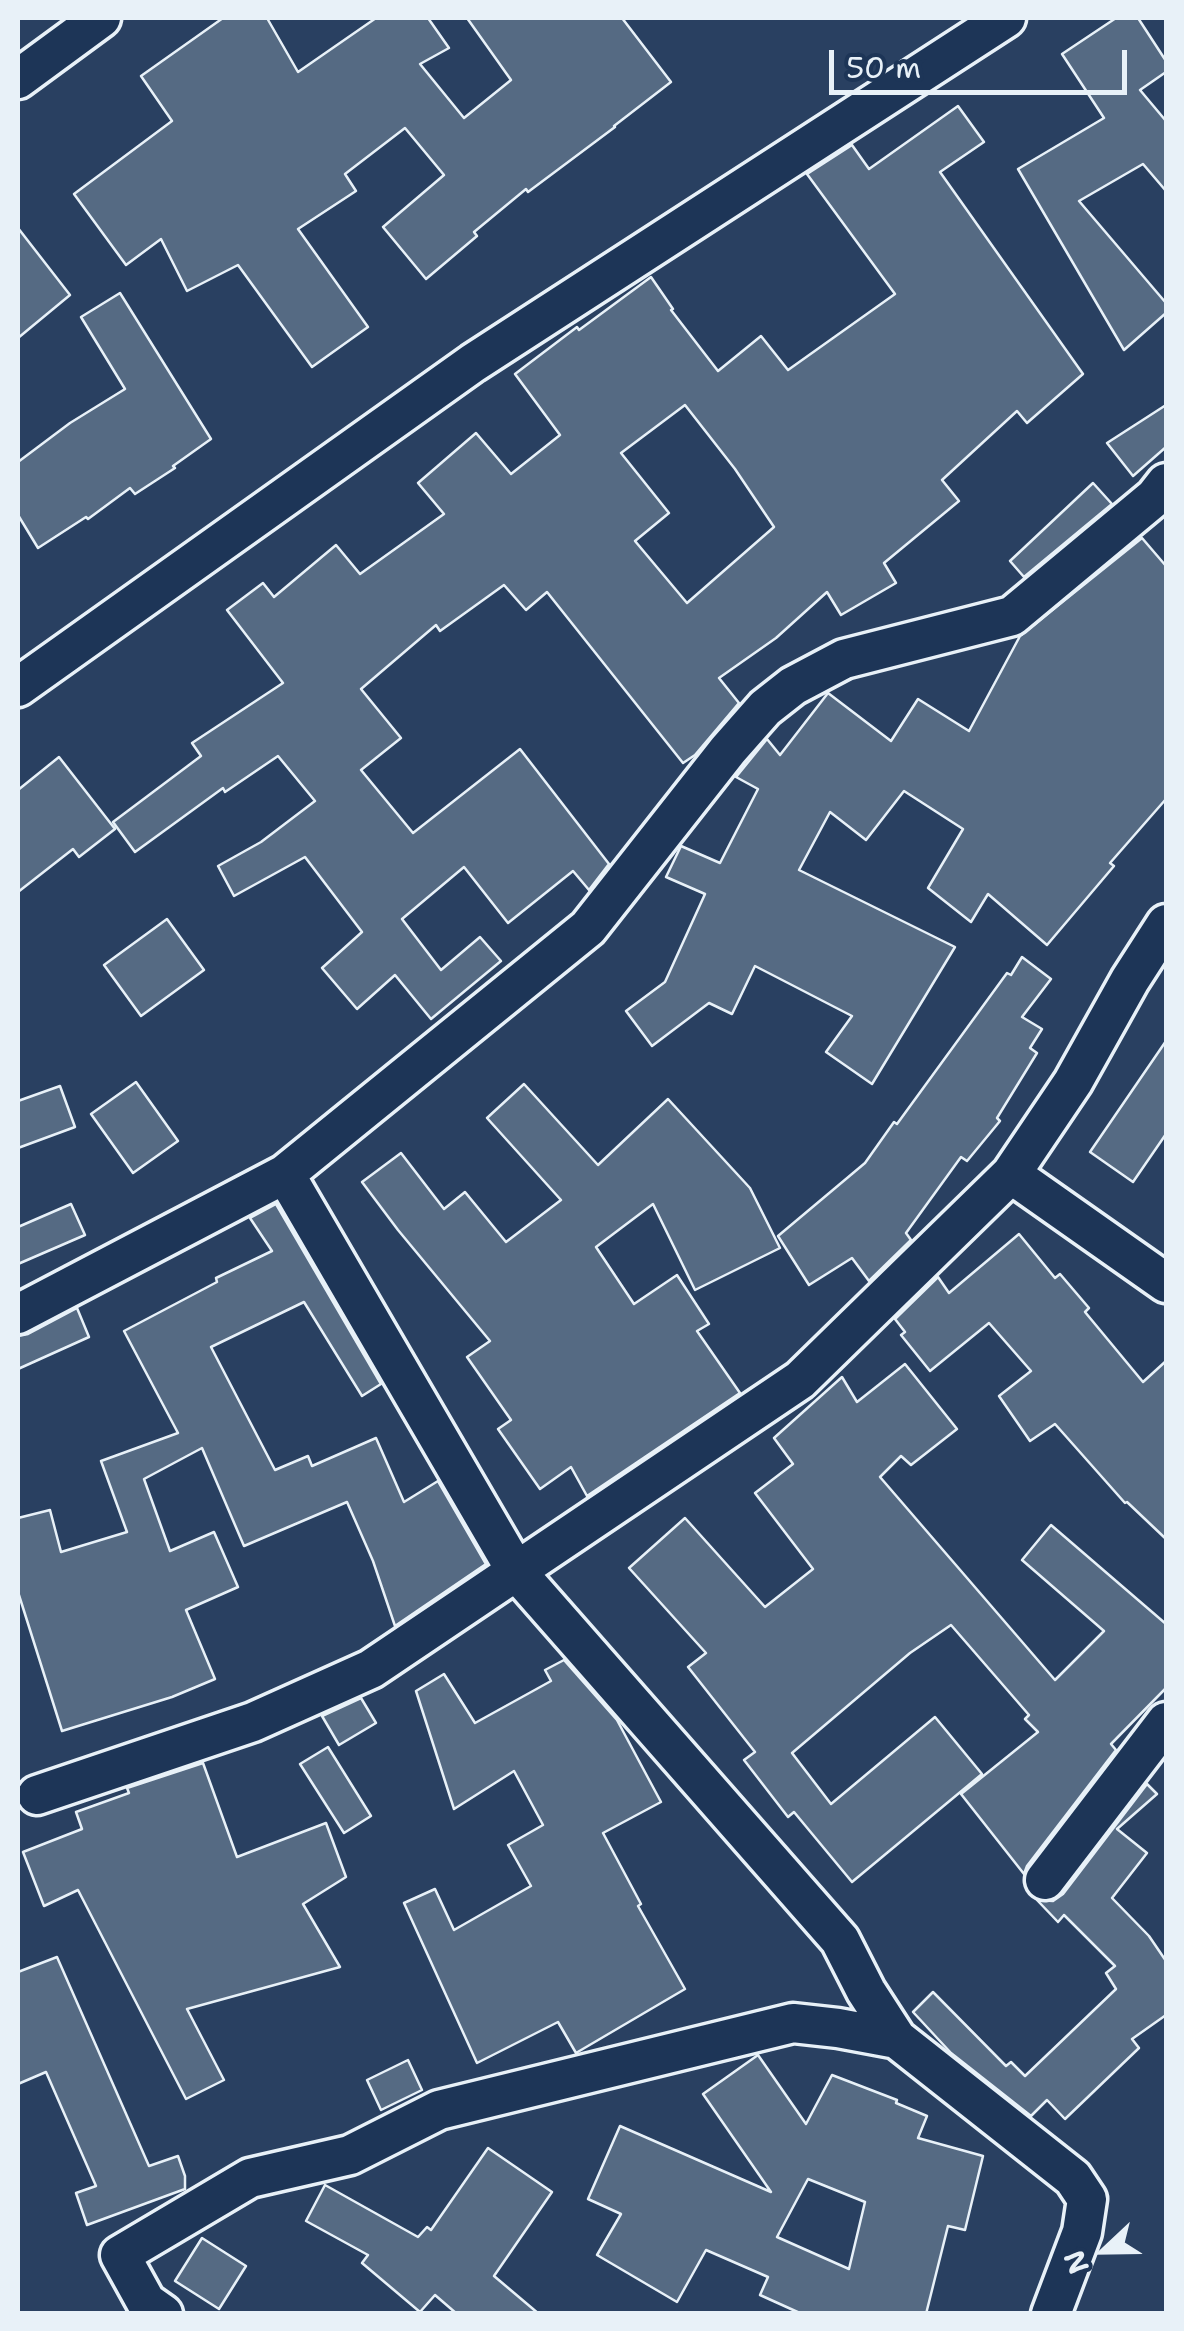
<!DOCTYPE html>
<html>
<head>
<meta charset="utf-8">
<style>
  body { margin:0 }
  #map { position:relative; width:1184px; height:2331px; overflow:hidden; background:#294061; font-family:"Shantell Sans",sans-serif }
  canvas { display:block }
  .frame { position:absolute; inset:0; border:20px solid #e8f1f8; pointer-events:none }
  .north { position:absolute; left:1054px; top:2201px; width:100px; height:100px; -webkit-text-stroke:8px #1d3557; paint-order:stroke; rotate:248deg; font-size:28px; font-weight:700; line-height:40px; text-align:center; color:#e8f1f8 }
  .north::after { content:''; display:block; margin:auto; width:35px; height:45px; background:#e8f1f8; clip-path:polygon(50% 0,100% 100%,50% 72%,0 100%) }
  .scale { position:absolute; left:829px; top:50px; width:298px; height:45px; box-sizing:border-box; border:5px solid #e8f1f8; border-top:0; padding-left:12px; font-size:30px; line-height:35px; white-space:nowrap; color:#e8f1f8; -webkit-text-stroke:8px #1d3557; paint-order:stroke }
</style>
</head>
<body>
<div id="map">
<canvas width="1184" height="2331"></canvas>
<div class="frame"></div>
<div class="north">N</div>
<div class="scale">50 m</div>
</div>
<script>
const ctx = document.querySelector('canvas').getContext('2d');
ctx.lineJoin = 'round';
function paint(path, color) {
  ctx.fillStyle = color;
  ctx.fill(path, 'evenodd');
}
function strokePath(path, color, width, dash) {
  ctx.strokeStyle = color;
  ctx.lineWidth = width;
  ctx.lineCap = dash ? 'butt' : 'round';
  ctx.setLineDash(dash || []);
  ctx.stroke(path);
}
const building = new Path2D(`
  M223,18H267L298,72L376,18H428L449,48L420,64L464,118L511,80L467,18H622L671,82L614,126L615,127L528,192L526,189L474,232L477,236L426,279L383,227L444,175L405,128L345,174L356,191L298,229L368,327L312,367L238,265L187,291L161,239L126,265L74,194L172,121L141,76Z
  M1116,18H1138L1166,61V72L1140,90L1166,121V191L1143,164L1079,201L1166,303V313L1124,350L1018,169L1104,118L1062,54Z
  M958,106L984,142L940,172L1083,374L1027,423L1017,411L942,480L959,501L884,563L896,583L841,615L827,592L776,638L719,678L739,703L695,755L683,763L547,592L526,610L504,585L440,631L436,625L361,689L401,738L361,770L413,833L520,749L609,864L589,890L573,871L508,923L464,867L402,919L441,970L480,937L501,961L431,1019L395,975L357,1009L322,968L362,932L305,857L234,896L218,866L261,842L315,801L278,756L225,792L223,788L135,852L113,822L201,756L192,743L283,683L227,610L263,583L274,597L336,545L360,574L444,514L418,483L476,433L511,474L560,435L515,374L577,327L579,330L651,277L673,309L671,310L718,371L761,336L788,370L895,294L807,174L852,145L869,169ZM685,405L735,469L774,527L687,603L635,541L669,513L621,453Z
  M18,228L70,295L18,338Z
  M120,293L211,439L173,466L175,468L135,494L130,488L88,519L86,517L38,548L18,515V462L70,423L125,389L81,317Z
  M1166,405V447L1133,476L1107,443Z
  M1093,483L1112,504L1024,577L1010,561Z
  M1142,538L1166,566V799L1110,863L1114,866L1047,945L988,894L971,922L928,888L963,829L904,791L866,840L830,812L799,870L955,947L872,1084L826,1052L852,1016L755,966L732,1014L709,1003L652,1046L626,1011L665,982L705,894L666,877L681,846L720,863L758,789L736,777L767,739L780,755L828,693L891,741L918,699L969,731L1020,636Z
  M59,757L115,829L79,857L73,849L18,892V790Z
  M167,919L204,970L141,1016L104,965Z
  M1022,957L1051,979L1022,1017L1042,1029L1030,1048L1037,1053L997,1118L1000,1121L967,1161L961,1157L906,1233L911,1240L869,1281L852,1258L809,1285L778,1236L865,1163L894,1122L897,1124L1007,973L1011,975Z
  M1166,1041V1134L1133,1182L1090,1152Z
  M136,1082L178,1141L133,1173L91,1114Z
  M524,1084L598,1165L668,1099L750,1188L780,1248L695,1290L653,1204L596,1247L634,1304L677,1275L709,1324L697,1331L740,1393L587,1496L571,1467L540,1489L498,1429L511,1420L467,1357L490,1341L398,1230L362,1182L401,1153L444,1209L465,1192L506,1242L561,1200L487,1118Z
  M60,1086L75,1127L18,1148V1101Z
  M71,1204L85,1235L18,1264V1227Z
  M276,1204L381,1384L362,1396L304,1302L211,1347L275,1470L308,1456L312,1466L376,1438L404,1502L438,1481L486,1564L395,1626L373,1561L347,1502L244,1546L202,1448L144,1479L170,1551L214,1532L238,1587L186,1610L215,1679L172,1697L62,1731L18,1592V1518L50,1510L61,1552L127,1532L101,1461L178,1433L124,1331L217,1282L216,1278L272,1251L250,1218Z
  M1019,1234L1055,1278L1060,1274L1089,1308L1085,1312L1143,1382L1166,1361V1539L1127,1502L1125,1503L1055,1424L1030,1441L999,1396L1031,1371L989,1323L930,1371L901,1335L905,1332L895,1319L938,1277L949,1293Z
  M77,1308L89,1337L18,1369V1336L28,1334Z
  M905,1364L957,1429L911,1465L901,1456L880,1477L1055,1680L1104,1631L1022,1560L1051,1525L1166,1624V1688L1111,1744L1116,1750L1027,1866L1024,1874L961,1794L1038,1732L1025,1719L1029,1715L951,1625L910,1653L792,1753L831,1804L935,1717L982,1774L852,1882L794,1812L788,1817L744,1760L755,1752L688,1667L706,1653L629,1568L685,1518L765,1607L813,1569L755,1493L793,1464L774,1438L842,1377L857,1402Z
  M564,1660L617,1720L661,1802L603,1833L641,1904L638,1906L685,1989L576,2053L558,2022L477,2063L404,1903L435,1889L454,1930L531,1886L508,1845L543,1825L514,1771L454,1809L416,1691L444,1674L475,1723L551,1681L545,1670Z
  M361,1698L376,1723L339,1745L322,1716Z
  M328,1747L371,1816L344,1833L300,1764Z
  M203,1763L237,1857L326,1823L346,1877L303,1904L340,1967L187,2009L224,2080L186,2099L78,1890L44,1906L23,1852L82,1829L76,1812L129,1793L127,1788Z
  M1147,1784L1157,1794L1117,1829L1147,1853L1112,1898L1149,1936L1166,1961V2015L1132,2039L1139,2048L1065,2119L1047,2100L1031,2116L951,2053L913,2012L933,1992L1006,2066L1011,2062L1025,2076L1116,1989L1106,1973L1115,1966L1064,1915L1058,1922L1037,1900L1053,1901L1063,1894Z
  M57,1957L149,2166L178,2156L185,2176V2189L87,2225L76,2193L96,2186L46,2072L18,2084V1972Z
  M758,2055L806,2124L832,2075L897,2100L896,2103L927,2116L918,2138L983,2156L965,2230L948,2226L926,2314H802L760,2295L768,2277L706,2250L677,2302L597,2255L621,2214L588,2199L620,2126L771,2192L703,2094ZM808,2179L865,2202L849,2269L777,2237Z
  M408,2060L422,2090L381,2110L367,2080Z
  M488,2148L552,2192L494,2276L539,2314H457L435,2295L420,2312L362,2263L368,2255L306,2221L325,2185L418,2237L427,2227L431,2230Z
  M202,2238L246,2266L219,2309L175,2281Z`);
paint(building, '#556a83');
strokePath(building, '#e8f1f8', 2.5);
const minor = new Path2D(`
  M18,79L101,18
  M18,687L473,363L1006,18
  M285,1174L516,1571L840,1940L866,1991L897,2039L1073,2178L1087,2199L1082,2232L1051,2314
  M1011,1174L1166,1283
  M18,1314L285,1174L588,928L728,750L765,708L793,686L844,659L1012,616L1155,497L1166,483
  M37,1795L253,1722L371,1669L800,1380L1011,1174L1073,1082L1130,980L1166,924
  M1045,1880L1166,1722
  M163,2314L146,2302L120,2255L250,2178L350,2155L439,2110L793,2023L838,2028L897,2039`);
strokePath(minor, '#e8f1f8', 45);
strokePath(minor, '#1d3557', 38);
</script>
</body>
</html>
